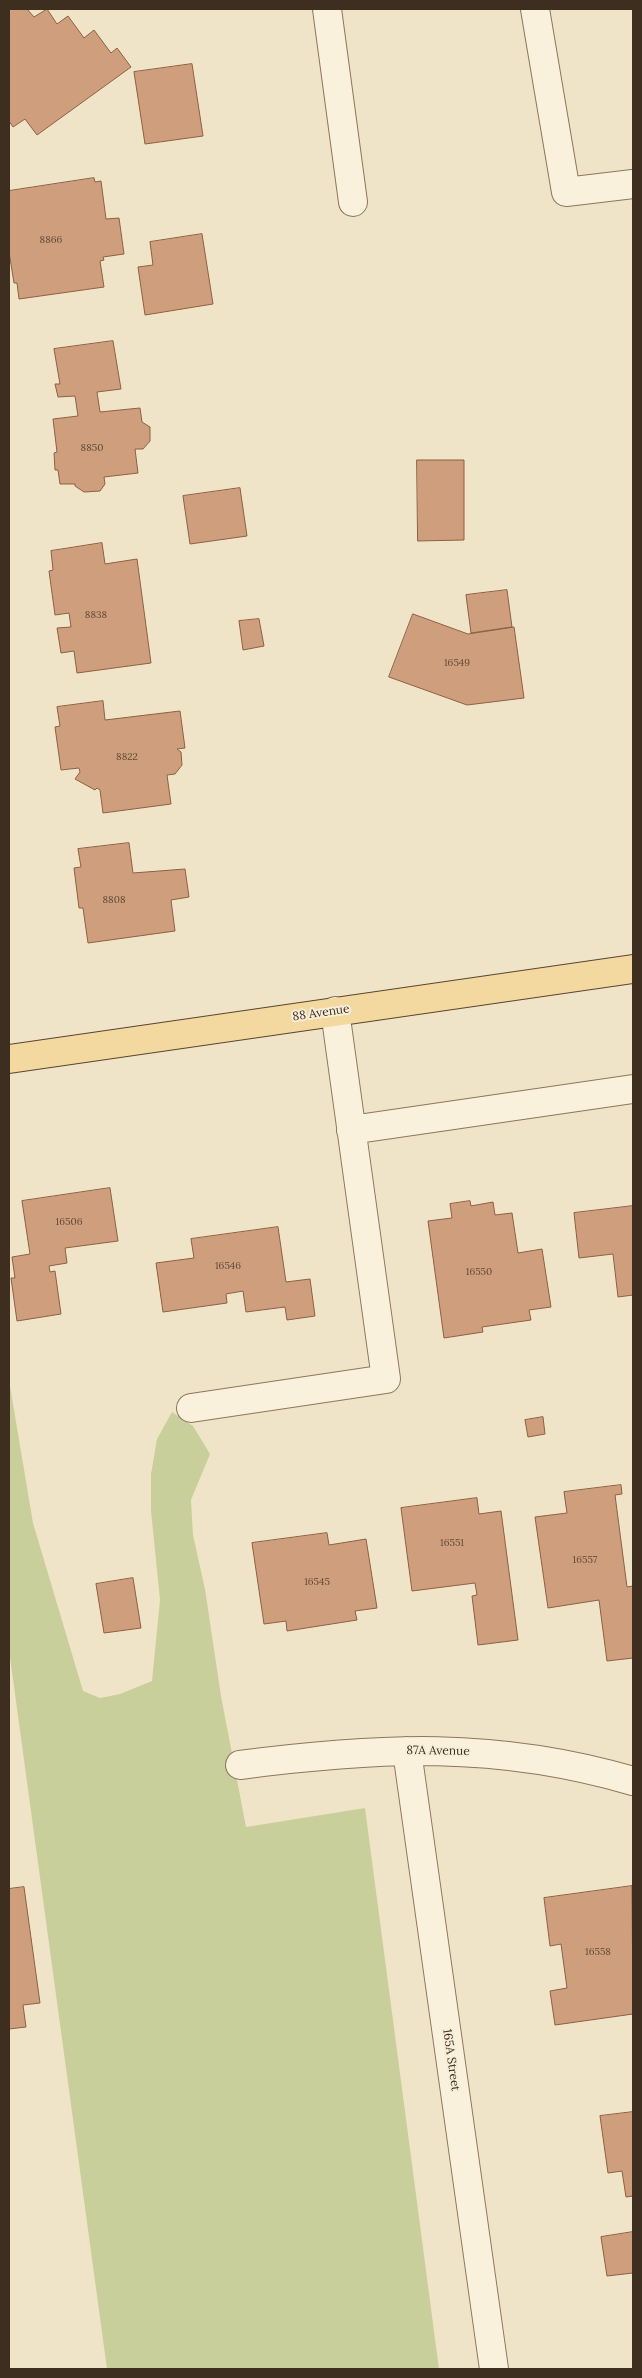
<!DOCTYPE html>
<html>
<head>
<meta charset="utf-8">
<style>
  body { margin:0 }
  #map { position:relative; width:642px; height:2378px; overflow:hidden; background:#f0e4c8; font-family:Lora,serif }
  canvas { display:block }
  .frame { position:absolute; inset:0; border:10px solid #3d2e20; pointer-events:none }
</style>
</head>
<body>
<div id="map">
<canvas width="642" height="2378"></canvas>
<div class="frame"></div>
</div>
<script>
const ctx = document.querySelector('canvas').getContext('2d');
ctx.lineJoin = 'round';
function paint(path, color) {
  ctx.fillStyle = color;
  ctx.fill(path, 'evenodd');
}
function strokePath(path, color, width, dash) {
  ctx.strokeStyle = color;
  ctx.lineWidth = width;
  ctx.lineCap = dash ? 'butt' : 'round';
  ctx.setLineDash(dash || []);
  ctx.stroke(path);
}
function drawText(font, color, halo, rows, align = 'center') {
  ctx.font = font + ' Lora,serif';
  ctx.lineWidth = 4;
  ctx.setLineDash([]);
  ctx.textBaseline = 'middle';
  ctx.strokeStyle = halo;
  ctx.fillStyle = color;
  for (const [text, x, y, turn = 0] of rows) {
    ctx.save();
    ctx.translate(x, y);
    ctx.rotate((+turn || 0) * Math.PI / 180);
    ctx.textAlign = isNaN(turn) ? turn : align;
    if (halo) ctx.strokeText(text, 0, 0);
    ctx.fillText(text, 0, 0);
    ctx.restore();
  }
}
paint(new Path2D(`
  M9,1380L33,1523L83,1691L100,1698L120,1694L152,1681L160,1600L151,1511V1474L157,1439L172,1412L193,1426L210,1454L191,1500L193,1535L205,1589L221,1696L246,1827L365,1808L439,2369H107L9,1650Z`), '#c9cf9b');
const building = new Path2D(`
  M9,9H27L34,17L47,9L57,24L68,16L84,38L94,30L111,53L117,48L131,67L37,135L25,119L13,127L9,121Z
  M192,64L203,136L145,144L134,72Z
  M94,178L95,182L101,181L106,219L119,218L124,254L103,257L104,260L100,261L104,287L19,299L17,283H14L9,252V191Z
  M202,234L213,304L145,315L138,267L153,265L150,242Z
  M113,341L121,389L97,392L100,412L140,408L142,422L150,427V441L143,449H135L138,473L104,477L105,484L100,491L84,492L75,486V484H60L58,470H55L54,453L57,452L53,419L78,416L75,396L58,397L55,384H60L54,349Z
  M417,460H464V540L418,541Z
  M240,488L247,536L190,544L183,496Z
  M102,543L105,564L137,559L151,663L77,673L74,651L61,653L57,628L71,627L69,613L55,615L49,571L53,570L51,551Z
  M507,590L512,627L471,633L466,595Z
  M413,614L468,634L514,627L524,698L467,705L389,677Z
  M259,619L264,646L243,650L239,621Z
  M103,701L105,720L180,711L185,748L177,749L181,752L182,765L175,774L167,775L171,804L103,813L100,790L97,788L95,790L75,779L80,772L79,768L61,770L55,727L60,726L57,707Z
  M129,843L133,873L185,869L189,897L171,900L175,931L88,943L83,908H79L74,868L81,867L78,849Z
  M110,1188L118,1241L65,1248L67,1263L49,1266L50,1272L55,1271L61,1314L17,1321L11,1278H15L12,1257L30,1254L22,1201Z
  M470,1201L471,1206L493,1202L495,1215L512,1213L518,1253L542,1249L551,1307L529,1310L531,1320L482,1327L483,1332L444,1338L428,1221L452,1218L450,1204Z
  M633,1206V1295L618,1297L613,1254L579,1258L574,1213Z
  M278,1227L286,1282L310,1279L315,1316L287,1320L285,1307L246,1312L243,1291L226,1294L227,1303L163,1312L156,1263L194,1258L191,1239Z
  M543,1417L545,1434L528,1437L525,1420Z
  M621,1485L622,1494L615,1495L627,1587L633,1586V1658L607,1661L599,1600L548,1608L535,1517L567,1513L564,1492Z
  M477,1498L479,1514L501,1511L518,1640L478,1645L472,1596L477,1595L475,1583L412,1591L401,1508Z
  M327,1533L329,1545L366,1539L377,1608L355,1611L357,1620L287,1631L286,1621L264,1624L252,1543Z
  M133,1578L141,1628L104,1633L96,1584Z
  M632,1886L633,2014L555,2025L550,1991L567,1988L561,1944L550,1946L544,1898Z
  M24,1887L40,2003L23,2005L26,2027L9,2029V1889Z
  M633,2112V2196L626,2197L622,2171L608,2173L600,2116Z
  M633,2232V2273L607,2276L601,2237Z`);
paint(building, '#cf9f7d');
strokePath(building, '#8d5f41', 1);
const minor = new Path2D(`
  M327,9L353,202
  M535,9L566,192L633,184
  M351,1130L633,1089
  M191,1408L386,1379L335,1011
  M407,1751L494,2369
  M240,1765C380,1747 496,1741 633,1781`);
const major = new Path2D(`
  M9,1059L633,969`);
strokePath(minor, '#8d765c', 30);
strokePath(major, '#5b4430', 30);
strokePath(minor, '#faf1dc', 28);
strokePath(major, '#f3d9a0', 28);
drawText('10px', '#624a37', null, [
  ["8866",51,240],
  ["8850",92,448],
  ["8838",96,615],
  ["16549",457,663],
  ["8822",127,757],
  ["8808",114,900],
  ["16506",69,1222],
  ["16546",228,1266],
  ["16550",479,1272],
  ["16551",452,1543],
  ["16557",585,1560],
  ["16545",317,1582],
  ["16558",598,1952]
]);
drawText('12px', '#3d2e20', '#f7eed8', [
  ["88 Avenue",321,1013,-8],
  ["87A Avenue",438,1751,1],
  ["165A Street",451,2060,82]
]);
</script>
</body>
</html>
